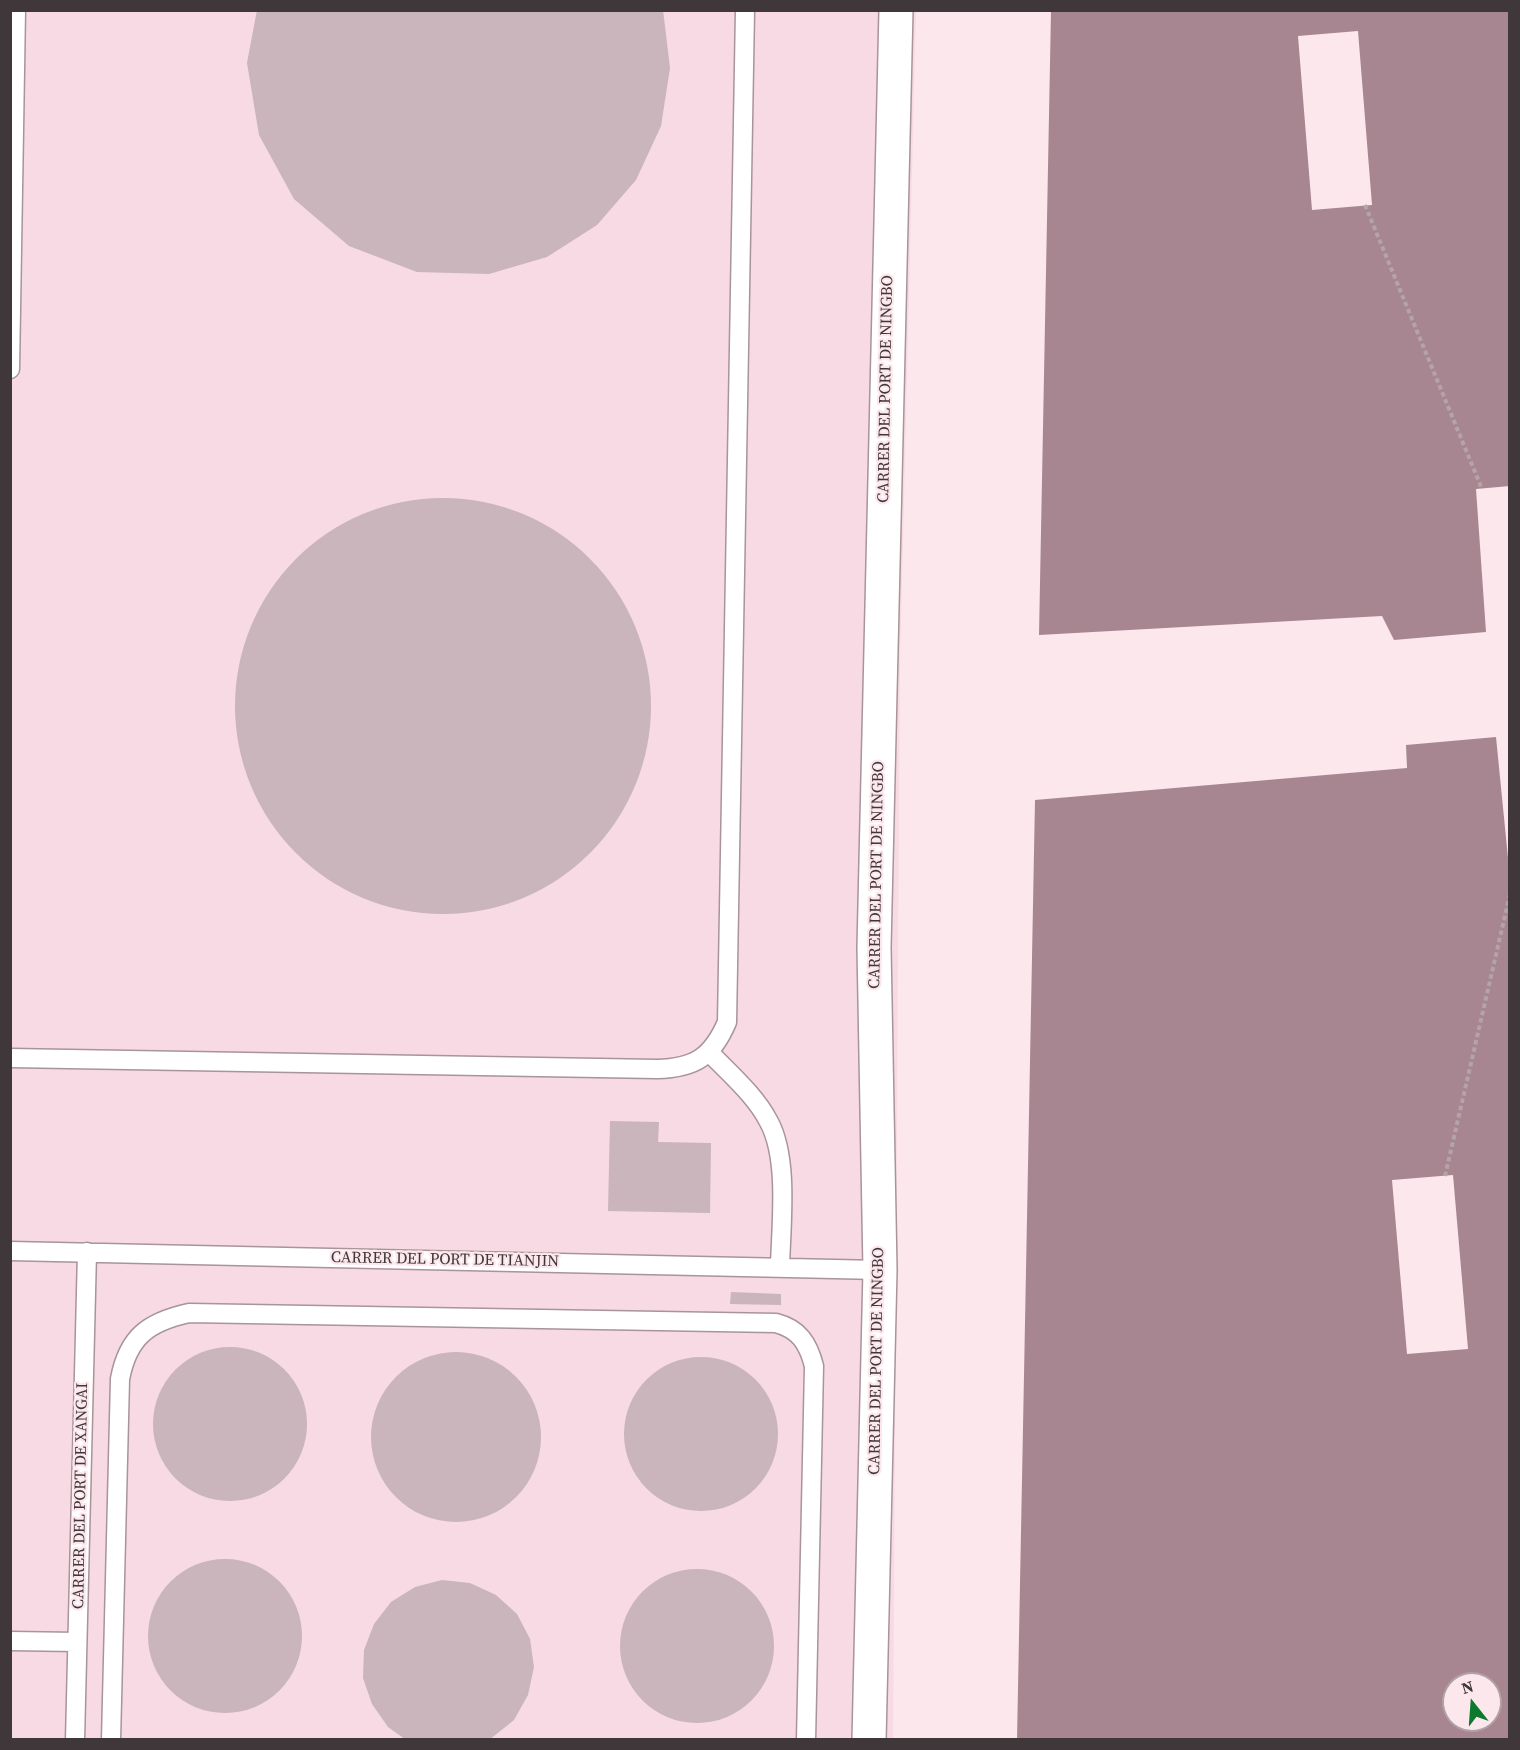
<!DOCTYPE html>
<html>
<head>
<meta charset="utf-8">
<style>
  body { margin:0 }
  #map { position:relative; width:1520px; height:1750px; overflow:hidden; background:#fce7ed; font-family:"Source Serif 4",serif }
  canvas { display:block }
  .frame { position:absolute; inset:0; border:12px solid #3f3739; pointer-events:none }
  .north { position:absolute; left:1442px; top:1672px; width:60px; height:60px; box-sizing:border-box; background:#fce7ed; border:2px solid #b0a1a5; border-radius:50%; rotate:343deg; font-size:16px; font-weight:700; line-height:24px; text-align:center; color:#3f3739 }
  .north::after { content:''; display:block; margin:auto; width:21px; height:27px; background:#0b792e; clip-path:polygon(50% 0,100% 100%,50% 72%,0 100%) }
</style>
</head>
<body>
<div id="map">
<canvas width="1520" height="1750"></canvas>
<div class="frame"></div>
<div class="north">N</div>
</div>
<script>
const ctx = document.querySelector('canvas').getContext('2d');
ctx.lineJoin = 'round';
function paint(path, color) {
  ctx.fillStyle = color;
  ctx.fill(path, 'evenodd');
}
function strokePath(path, color, width, dash) {
  ctx.strokeStyle = color;
  ctx.lineWidth = width;
  ctx.lineCap = dash ? 'butt' : 'round';
  ctx.setLineDash(dash || []);
  ctx.stroke(path);
}
function drawText(font, color, halo, rows, align = 'center') {
  ctx.font = font + ' "Source Serif 4",serif';
  ctx.lineWidth = 4.5;
  ctx.setLineDash([]);
  ctx.textBaseline = 'middle';
  ctx.strokeStyle = halo;
  ctx.fillStyle = color;
  for (const [text, x, y, turn = 0] of rows) {
    ctx.save();
    ctx.translate(x, y);
    ctx.rotate((+turn || 0) * Math.PI / 180);
    ctx.textAlign = isNaN(turn) ? turn : align;
    if (halo) ctx.strokeText(text, 0, 0);
    ctx.fillText(text, 0, 0);
    ctx.restore();
  }
}
paint(new Path2D(`
  M10,11H916L900,661L893,1739H11Z`), '#f7dae3');
paint(new Path2D(`
  M1051,11H1509L1510,486L1476,489L1486,632L1394,640L1382,616L1039,635Z
  M1496,737L1510,878L1509,1739L1017,1740L1035,800L1407,768L1406,745ZM1454,1684H1490V1720H1454Z`), '#a78691');
paint(new Path2D(`
  M1358,31L1372,205L1312,210L1298,36Z
  M1453,1175L1468,1349L1407,1354L1392,1180Z`), '#fce7ed');
paint(new Path2D(`
  M257,10H663L670,68L661,126L636,180L597,225L547,257L489,274L417,272L349,246L294,199L259,135L247,63Z
  M235 706a208 208 0 1 1 416 0a208 208 0 1 1-416 0Z
  M610,1121L659,1122L658,1142L711,1143L710,1213L608,1211Z
  M731,1292L781,1294V1305L730,1304Z
  M153 1424a77 77 0 1 1 154 0a77 77 0 1 1-154 0Z
  M371 1437a85 85 0 1 1 170 0a85 85 0 1 1-170 0Z
  M624 1434a77 77 0 1 1 154 0a77 77 0 1 1-154 0Z
  M148 1636a77 77 0 1 1 154 0a77 77 0 1 1-154 0Z
  M620 1646a77 77 0 1 1 154 0a77 77 0 1 1-154 0Z
  M442,1580L470,1583L496,1595L517,1614L530,1639L534,1667L528,1695L514,1720L489,1740H406L388,1727L372,1704L363,1678L364,1650L374,1624L391,1602L415,1587Z`), '#c9b5bb');
const lane = new Path2D(`
  M10,369L16,10
  M709,1052C730,1074 755,1095 769,1122C789,1159 781,1225 780,1267
  M10,1058L657,1069C695,1068 712,1057 727,1022L745,10
  M10,1251L880,1270
  M10,1641L77,1642
  M75,1740L87,1252
  M111,1740L120,1379C128,1337 148,1322 189,1313L776,1323C799,1329 808,1343 814,1366L806,1740`);
const street = new Path2D(`
  M869,1740L880,1270L874,947L896,10`);
strokePath(lane, '#a8949a', 21);
strokePath(street, '#a8949a', 36);
strokePath(new Path2D(`
  M1365,205L1482,489
  M1445,1176L1510,894`), '#b4a4a8', 4, [4.5, 3]);
strokePath(lane, '#fff', 18);
strokePath(street, '#fff', 33);
drawText('16px', '#3f3739', '#fce7ed', [
  ["CARRER DEL PORT DE NINGBO",886,389,-89],
  ["CARRER DEL PORT DE NINGBO",877,875,-89],
  ["CARRER DEL PORT DE TIANJIN",445,1260,1],
  ["CARRER DEL PORT DE NINGBO",877,1361,-89],
  ["CARRER DEL PORT DE XANGAI",81,1496,-89]
]);
</script>
</body>
</html>
